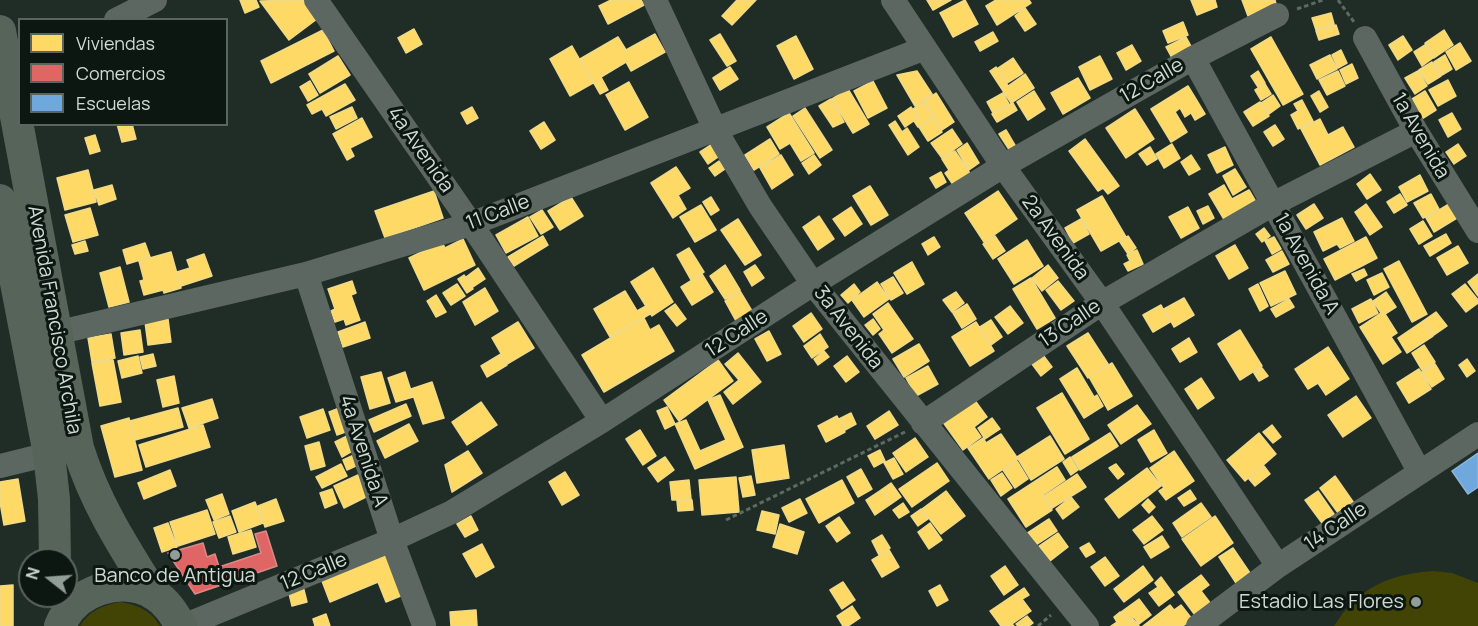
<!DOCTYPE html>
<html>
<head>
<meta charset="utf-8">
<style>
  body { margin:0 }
  #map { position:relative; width:1478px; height:626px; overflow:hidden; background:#202d27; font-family:Manrope,sans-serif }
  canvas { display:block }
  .legend { position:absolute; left:18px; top:18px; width:210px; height:108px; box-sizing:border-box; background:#0d1712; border:2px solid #5a6560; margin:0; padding:8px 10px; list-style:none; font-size:18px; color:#cedbd4 }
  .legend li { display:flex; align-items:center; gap:12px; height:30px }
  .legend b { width:30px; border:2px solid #5a6560 }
  .north { position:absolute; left:18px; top:548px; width:60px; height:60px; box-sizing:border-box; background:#0d1712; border:2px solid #5a6560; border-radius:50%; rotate:287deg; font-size:16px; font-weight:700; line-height:24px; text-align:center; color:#cedbd4 }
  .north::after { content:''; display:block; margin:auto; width:21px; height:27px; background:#919e97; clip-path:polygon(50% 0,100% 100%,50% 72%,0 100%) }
</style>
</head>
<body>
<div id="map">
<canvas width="1478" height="626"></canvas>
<ul class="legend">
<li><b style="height:16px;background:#ffd966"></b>Viviendas</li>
<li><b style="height:16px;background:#e06666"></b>Comercios</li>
<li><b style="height:16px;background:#6fa8dc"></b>Escuelas</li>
</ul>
<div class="north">N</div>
</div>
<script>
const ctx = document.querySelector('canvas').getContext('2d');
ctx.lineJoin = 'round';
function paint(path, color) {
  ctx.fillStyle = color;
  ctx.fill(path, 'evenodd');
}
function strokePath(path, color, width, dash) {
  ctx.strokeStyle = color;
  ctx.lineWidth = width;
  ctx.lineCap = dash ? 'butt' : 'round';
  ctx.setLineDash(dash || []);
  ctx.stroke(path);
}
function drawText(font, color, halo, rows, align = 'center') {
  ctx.font = font + ' Manrope,sans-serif';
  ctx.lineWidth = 6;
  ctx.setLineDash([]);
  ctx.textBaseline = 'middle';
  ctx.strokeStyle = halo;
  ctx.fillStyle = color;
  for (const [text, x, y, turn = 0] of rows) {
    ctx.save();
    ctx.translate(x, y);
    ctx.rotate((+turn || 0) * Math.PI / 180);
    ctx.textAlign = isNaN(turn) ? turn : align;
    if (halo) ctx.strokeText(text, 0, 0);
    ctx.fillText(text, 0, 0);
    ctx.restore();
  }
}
paint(new Path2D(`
  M1433,571L1452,573L1478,583V626H1334C1358,588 1389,574 1433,571Z
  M120,602C137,605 151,610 160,626H80C89,611 103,605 120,602Z`), '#414405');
const homes = new Path2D(`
  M240,0H256L259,7L245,13Z
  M303,0L317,19L289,40L260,1Z
  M611,0H641L644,5L608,24L599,6Z
  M737,0H756L732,25L722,16Z
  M927,0H951L933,10Z
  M965,0L978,24L953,37L940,13Z
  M996,0H1029L1031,3L997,25L986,6Z
  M1191,0H1215L1217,7L1197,15Z
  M1242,0H1275L1276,4L1248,16Z
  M1025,8L1036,24L1025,31L1015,16Z
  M1331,13L1334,24L1316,30L1312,18Z
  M1183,22L1188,35L1168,43L1163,31Z
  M1336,25L1339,34L1319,40L1316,31Z
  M414,29L422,44L406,53L398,38Z
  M323,30L334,51L271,83L261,61Z
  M1444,30L1453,45L1434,58L1425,43Z
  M993,32L998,41L980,51L975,42Z
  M655,34L665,52L631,71L626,62L601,77L608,90L600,94L580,59L618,37L626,50Z
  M720,34L736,61L727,66L710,40Z
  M796,36L813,69L794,79L777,46Z
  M1403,36L1412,50L1398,60L1389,45Z
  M1186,37L1192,48L1172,58L1166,47Z
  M1271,37L1303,94L1283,105L1251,49Z
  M1460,43L1471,61L1456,70L1446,52Z
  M1132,45L1141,61L1126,70L1117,53Z
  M1425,45L1433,58L1422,66L1414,52Z
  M572,46L593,83L570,96L550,59Z
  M1341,50L1347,63L1338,68L1332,55Z
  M1330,55L1337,69L1317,79L1310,65Z
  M1445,55L1452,69L1442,75L1434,62Z
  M338,56L350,75L320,93L309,74Z
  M1100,56L1112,79L1090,90L1079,67Z
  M1013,58L1023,73L1007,83L998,68Z
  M1432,62L1441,76L1428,84L1419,70Z
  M1352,64L1358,78L1346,84L1340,70Z
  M730,67L738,79L720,90L713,78Z
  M996,67L1008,86L1025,74L1034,88L1011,103L990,71Z
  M917,71L932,94L915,106L897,75Z
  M1258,71L1265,83L1258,87L1251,76Z
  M1338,71L1345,86L1327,95L1319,80Z
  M1418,71L1427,86L1415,94L1405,78Z
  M1078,78L1090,98L1063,114L1051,93Z
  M1448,80L1456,96L1438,106L1429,90Z
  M310,81L318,95L308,101L300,87Z
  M873,81L887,108L868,118L854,91Z
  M629,82L648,117L625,130L606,95Z
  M345,84L355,100L326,116L322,109L312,114L307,105Z
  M1265,84L1271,94L1261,100L1255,90Z
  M1188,86L1205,114L1195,120L1191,113L1185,117L1180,108L1175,112L1187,132L1171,142L1151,109Z
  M848,89L869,124L853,133L832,99Z
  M1034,91L1045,109L1028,120L1017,102Z
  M1319,91L1328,107L1320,112L1311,96Z
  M1425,91L1436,110L1420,120L1409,101Z
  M936,93L954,122L942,130L924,101Z
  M1003,93L1009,104L993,113L987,102Z
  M1273,95L1280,106L1269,114L1261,103Z
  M831,99L844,122L833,127L819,106Z
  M1302,100L1313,121L1298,129L1291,115L1298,111L1294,104Z
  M923,102L933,117L918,127L914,121L919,118L913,109Z
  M1260,102L1269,116L1253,126L1244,112Z
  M1013,103L1017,110L997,122L992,114Z
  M352,107L357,118L336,129L330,117Z
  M472,107L478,118L467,124L461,113Z
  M911,107L918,118L905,127L898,116Z
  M805,108L832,150L820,158L793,116Z
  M1135,109L1154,139L1126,158L1106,128Z
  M789,113L814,153L801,161L790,143L780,149L767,127Z
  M1452,113L1461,129L1448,137L1439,120Z
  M362,118L372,137L350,148L354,156L347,160L333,134Z
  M934,118L942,132L928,141L919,127Z
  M1320,119L1328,135L1343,127L1354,147L1320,165L1301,129Z
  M895,121L902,132L907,128L919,147L908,155L889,125Z
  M544,122L555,140L541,149L530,131Z
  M117,124H132L136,139L122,142Z
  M1275,125L1284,139L1273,146L1264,132Z
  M952,129L962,144L942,158L931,143Z
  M1006,130L1016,147L1010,151L999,134Z
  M95,135L100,151L90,154L85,138Z
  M770,139L779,154L754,170L745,155Z
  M1085,139L1119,186L1108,194L1103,188L1098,191L1069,151Z
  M714,143L721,155L708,164L700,152Z
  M967,143L979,163L969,170L957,150Z
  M1172,144L1180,158L1164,168L1156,154Z
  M1458,144L1466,156L1454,164L1446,152Z
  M1150,147L1157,159L1147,165L1139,154Z
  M1225,147L1233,165L1217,173L1208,155Z
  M955,151L971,175L954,186L945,173L949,170L942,159Z
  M781,155L793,175L772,189L760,168Z
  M814,155L821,165L809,174L802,163Z
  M1191,155L1200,169L1189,175L1181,162Z
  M719,161L725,169L715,176L709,168Z
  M676,167L690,188L678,195L686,209L673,218L651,183Z
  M1235,169L1246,187L1233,195L1223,176Z
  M88,170L96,202L65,210L57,178Z
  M941,172L946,182L936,188L930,178Z
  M1370,174L1381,190L1367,199L1357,184Z
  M1420,175L1428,191L1407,202L1399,187Z
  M112,185L116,199L99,205L94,190Z
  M1224,185L1232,199L1249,190L1256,202L1225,221L1209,194Z
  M870,186L888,215L871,225L853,196Z
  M434,191L443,218L385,238L375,211Z
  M998,191L1017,219L984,242L965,213Z
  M1400,194L1407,205L1394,213L1387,202Z
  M1431,194L1439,209L1423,218L1414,203Z
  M1102,196L1126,237L1101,251L1077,210Z
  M571,197L583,216L560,230L548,211Z
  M711,197L719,210L711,215L703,202Z
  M1314,204L1323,218L1306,229L1297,215Z
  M1366,204L1382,227L1370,235L1355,212Z
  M1449,204L1457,218L1434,232L1426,218Z
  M701,205L716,230L695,242L680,217Z
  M1208,206L1214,218L1203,224L1197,211Z
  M851,207L862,224L845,236L833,219Z
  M1188,207L1199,228L1181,238L1169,217Z
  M90,208L98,235L73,242L65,215Z
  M542,210L553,227L541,234L530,217Z
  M819,216L834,239L818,250L803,227Z
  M528,217L538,236L506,253L496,235Z
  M1342,218L1354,241L1340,248L1337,244L1323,251L1314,232Z
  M738,219L761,255L745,265L721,230Z
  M1081,219L1089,234L1073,243L1065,228Z
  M1423,221L1432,236L1419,244L1410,229Z
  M1264,228L1270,236L1262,242L1256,234Z
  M1446,234L1451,243L1430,256L1424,246Z
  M543,236L548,245L514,266L508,257Z
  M995,236L1005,251L993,259L983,244Z
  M1128,236L1136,248L1128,254L1120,242Z
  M934,237L940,247L928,255L922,244Z
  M1274,237L1281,249L1272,254L1265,241Z
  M1366,237L1377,258L1335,280L1324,259Z
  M463,239L475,265L424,290L409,258L442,242L445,248Z
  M1027,240L1043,266L1014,284L998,259Z
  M85,241L88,251L75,254L72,245Z
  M145,243L150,257L127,264L123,250Z
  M1235,245L1248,268L1229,279L1216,256Z
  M1458,246L1468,263L1447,275L1437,258Z
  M689,248L704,272L691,280L677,255Z
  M1137,250L1143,264L1128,271L1124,264L1130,261L1127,255Z
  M1282,251L1289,264L1273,272L1266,260Z
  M171,252L181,288L164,293L163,290L144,295L140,281L144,280L139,261Z
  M204,254L212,276L181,286L177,272L190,268L187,260Z
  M1399,261L1427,314L1412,322L1384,269Z
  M912,262L924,284L907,294L894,273Z
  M725,265L740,290L725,299L710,276Z
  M755,265L764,278L752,286L744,272Z
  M1048,265L1058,278L1042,291L1032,278Z
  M120,267L129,302L109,307L100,273Z
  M478,268L485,279L473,287L466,277Z
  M653,268L673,302L652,316L631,282Z
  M1364,269L1367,275L1356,281L1352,274Z
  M1285,271L1296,294L1271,306L1260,283Z
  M1382,273L1389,287L1374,295L1367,280Z
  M702,274L713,292L692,305L681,287Z
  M1478,274V296L1468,282Z
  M464,275L473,289L467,293L458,279Z
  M893,277L903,293L891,300L881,284Z
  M1031,278L1055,318L1037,329L1013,289Z
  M352,281L356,293L351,295L360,320L346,325L344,319L335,322L331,311L335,309L328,289Z
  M1058,281L1074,301L1061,310L1046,290Z
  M877,282L889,299L864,317L852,300Z
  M457,284L465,296L451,305L443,293Z
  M854,284L860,292L848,303L841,295Z
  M1258,284L1268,306L1260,311L1249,289Z
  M1465,284L1478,300V303L1466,312L1452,294Z
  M485,288L498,311L475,325L463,302Z
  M625,291L637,311L646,306L650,314L610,337L594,309Z
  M740,291L752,311L736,321L725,301Z
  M956,292L964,303L952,312L943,300Z
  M1386,292L1396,307L1385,314L1397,333L1391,337L1401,352L1383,364L1360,327L1381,313L1373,301Z
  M436,295L446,312L436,317L427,301Z
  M1184,298L1194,315L1174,327L1164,309Z
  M1289,299L1294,307L1276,317L1271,309Z
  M1371,299L1378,313L1359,323L1352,309Z
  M888,303L913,339L892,353L879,334L884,330L873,314Z
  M675,304L686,319L677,326L665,311Z
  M967,304L976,319L962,328L953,313Z
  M1161,305L1170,322L1153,332L1143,315Z
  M1010,306L1023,323L1008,334L995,317Z
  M1436,312L1447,326L1434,335L1423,321Z
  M811,313L822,329L804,342L793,326Z
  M644,318L650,330L659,325L674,351L604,392L582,355Z
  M168,319L171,342L148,345L145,322Z
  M873,319L880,329L873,335L865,325Z
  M991,320L1002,337L991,345L980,327Z
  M1423,321L1433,336L1407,353L1398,338Z
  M365,322L370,338L343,347L338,332Z
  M518,322L534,348L507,364L492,338Z
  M976,322L994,351L970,366L952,337Z
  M140,330L143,352L124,355L121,333Z
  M1240,330L1262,366L1240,380L1218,344Z
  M769,331L781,354L767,361L755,339Z
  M1088,333L1108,364L1088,378L1067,346Z
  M111,334L115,358L92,362L88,338Z
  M820,334L828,347L812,358L804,346Z
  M1189,338L1197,352L1180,362L1172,349Z
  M919,344L929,361L904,377L893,359Z
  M1424,345L1435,362L1422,370L1412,353Z
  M1328,347L1349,379L1326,395L1318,383L1308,389L1295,369Z
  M824,351L829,357L818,365L814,359Z
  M738,353L761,382L733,404L724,392L739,380L725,364Z
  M153,354L156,366L143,369L140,357Z
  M501,354L507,365L487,377L481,366Z
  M1043,355L1052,367L1041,376L1032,364Z
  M138,356L142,373L122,378L118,361Z
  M847,356L859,372L846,382L834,366Z
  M1467,359L1475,371L1467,377L1459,365Z
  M113,360L121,402L100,406L92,363Z
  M718,360L733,381L679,421L664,400Z
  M1112,363L1132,396L1108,410L1089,377Z
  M1435,364L1444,379L1432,387L1422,372Z
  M928,366L938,384L916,396L906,378Z
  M1077,368L1094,397L1097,395L1103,406L1084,418L1060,379Z
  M1262,368L1268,376L1259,381L1254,373Z
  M1419,369L1431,389L1409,403L1397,383Z
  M381,372L390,403L370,409L361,377Z
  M405,372L413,397L396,402L388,378Z
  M174,376L179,403L163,407L157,380Z
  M1201,378L1214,398L1198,409L1185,389Z
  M432,382L444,418L423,424L411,389Z
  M1062,393L1089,439L1065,454L1037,408Z
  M720,395L743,447L695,469L675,424L686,420L700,451L726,440L708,400Z
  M971,395L987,417L974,427L981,437L963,450L940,418Z
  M1356,396L1371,418L1343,437L1328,415Z
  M212,399L218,418L189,428L182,408Z
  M481,402L497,425L467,445L452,422Z
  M406,404L411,416L374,432L369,420Z
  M1137,405L1151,424L1121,444L1108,425Z
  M342,407L351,430L337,435L329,412Z
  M667,407L675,424L665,429L657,411Z
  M178,408L183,427L135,440L130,421Z
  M323,409L330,430L307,438L300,417Z
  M889,411L898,425L875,439L867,426Z
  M851,413L856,424L845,430L839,419Z
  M837,416L845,432L826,442L818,426Z
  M129,418L142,470L115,477L101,426Z
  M992,418L1000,429L985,439L978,428Z
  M409,424L418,441L385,458L377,441Z
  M203,425L210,447L146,467L139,445Z
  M1272,425L1281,437L1273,443L1263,432Z
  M640,430L656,456L643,465L626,439Z
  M1154,430L1167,453L1151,462L1138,440Z
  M1110,433L1118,446L1080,470L1072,457Z
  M1259,433L1276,454L1245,481L1227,460Z
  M1001,434L1018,459L989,479L968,448L983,438L986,443Z
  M347,436L354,450L342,457L335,442Z
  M1050,436L1064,459L1031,480L1017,457Z
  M915,438L928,457L906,472L893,453Z
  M319,442L325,466L311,470L305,446Z
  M784,445L789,478L757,483L752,450Z
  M880,450L885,461L874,467L868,456Z
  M468,451L482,473L452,492L445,465Z
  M1174,451L1194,481L1166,500L1159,491L1164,488L1150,468Z
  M354,455L358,465L347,470L343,460Z
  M665,457L674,470L658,482L648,468Z
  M1070,457L1078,470L1071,475L1063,462Z
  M894,458L903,474L893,479L884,463Z
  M1017,461L1028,479L1015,488L1003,470Z
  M937,463L949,481L912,507L899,489Z
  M341,464L347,476L322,488L316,477Z
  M1116,464L1124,474L1118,479L1109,468Z
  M1264,466L1270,474L1255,486L1249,479Z
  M1057,467L1065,480L1043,495L1052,510L1026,527L1008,499Z
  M1147,468L1161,486L1119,518L1105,499Z
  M861,469L872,489L858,497L847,477Z
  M170,470L176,486L144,499L138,483Z
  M565,472L579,495L562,505L549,482Z
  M1002,473L1012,488L1001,496L991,480Z
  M1077,474L1086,487L1052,508L1044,496Z
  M358,475L368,496L344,508L334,486Z
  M751,476L755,495L743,497L739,478Z
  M1335,476L1356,506L1341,517L1320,488Z
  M736,477L739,512L702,515L699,480Z
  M18,479L25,521L4,525L0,502V482Z
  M689,480L691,499L672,500L670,482Z
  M842,480L854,503L819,523L806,499Z
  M891,483L901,497L891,504L881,490Z
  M332,489L337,503L325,508L320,493Z
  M881,490L891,504L875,515L866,500Z
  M1190,490L1196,499L1184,506L1178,498Z
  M946,491L965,516L941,534L922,509Z
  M1318,491L1334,514L1322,523L1305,500Z
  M222,494L229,514L214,520L206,500Z
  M1071,497L1079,507L1063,519L1056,509Z
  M276,499L284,521L265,527L258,506Z
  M800,499L807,513L789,522L782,508Z
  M1148,499L1155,507L1149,513L1142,505Z
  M692,500L693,510L678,511L677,501Z
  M255,502L263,523L239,532L232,511Z
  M903,503L909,512L899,518L893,510Z
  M1201,503L1211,517L1182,537L1173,523Z
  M921,509L928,519L918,526L911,516Z
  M207,510L215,534L178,546L170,522Z
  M762,511L779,515L775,534L757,530Z
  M230,516L236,532L219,538L213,522Z
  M471,516L478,530L465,537L457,524Z
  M1152,516L1163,530L1144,544L1133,530Z
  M1215,516L1233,543L1201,566L1182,539Z
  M839,517L850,533L837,542L826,526Z
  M1049,519L1057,531L1034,546L1026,534Z
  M168,523L177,547L162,552L154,528Z
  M930,523L942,540L929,549L918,532Z
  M780,524L804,532L797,554L773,547Z
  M251,530L256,547L233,554L228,537Z
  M1058,533L1068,547L1050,561L1039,546Z
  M882,535L890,548L879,555L872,541Z
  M1162,536L1169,547L1151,558L1144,547Z
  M1089,543L1095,552L1086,557L1080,548Z
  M482,544L494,567L476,577L463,554Z
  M1233,548L1252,576L1238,586L1219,557Z
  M889,550L899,567L882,577L872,560Z
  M386,554L403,595L386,602L378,582L330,602L322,581Z
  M1105,557L1119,576L1105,586L1091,567Z
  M1005,566L1018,585L1004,595L991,576Z
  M1143,566L1153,580L1124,602L1114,589Z
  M1201,575L1209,585L1201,591L1211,604L1195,615L1178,592Z
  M1161,577L1174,595L1159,606L1149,593L1158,587L1155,583Z
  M843,582L855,600L842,609L830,590Z
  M13,585V626H0V586Z
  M940,585L948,600L937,606L929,591Z
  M303,586L307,602L292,606L288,589Z
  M1024,588L1029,595L1022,599L1031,611L1012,624L1014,626H1001L990,611Z
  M1139,599L1151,615L1139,624L1134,617L1128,622L1121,612Z
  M1170,605L1174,610L1181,605L1192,619L1183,626H1143Z
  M852,606L860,618L848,626H843L837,616Z
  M476,610L477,626H451L450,612Z
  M1120,612L1128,622L1133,619L1139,626H1111L1117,622L1114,617Z
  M326,614L330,626H315L313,619Z
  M1027,616L1033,623L1029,626H1018L1016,624Z`);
paint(homes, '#ffd966');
strokePath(homes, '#f0da87', 1.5);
const shops = new Path2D(`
  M266,531L277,566L195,594L168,553L203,543L207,557L215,554L219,567L261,553L255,534Z`);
paint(shops, '#e06666');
strokePath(shops, '#db8987', 1.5);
const schools = new Path2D(`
  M1478,453V487L1468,494L1452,471Z`);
paint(schools, '#6fa8dc');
strokePath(schools, '#8cb7da', 1.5);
strokePath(new Path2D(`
  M1338,0L1354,22
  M1297,9L1323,0
  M726,520L905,432
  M1038,626L1051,615`), '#5f6863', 3, [4.5, 3]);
strokePath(new Path2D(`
  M316,0L471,224L602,421
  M655,0L715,129L760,206L813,284L1087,626
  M893,0L1003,166L1102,303L1278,566
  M116,20L155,0
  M1365,38L1416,131L1478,231
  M1193,58L1419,471
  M306,274L392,540L424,625
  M56,333L306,274L471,224L925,48
  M923,423L1102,303L1273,204L1416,131
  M0,466L49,454
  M183,626L392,540L452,512L602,421L813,284L1003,166L1193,58L1277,15
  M1198,626L1278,566L1478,434`), '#5c6762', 24);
strokePath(new Path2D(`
  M0,31L78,448C95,503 123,546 153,594
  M0,200L49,454L54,499L55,560
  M60,626C74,590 121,575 154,594C167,602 174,614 181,626`), '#57645a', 32);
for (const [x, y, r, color] of [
  [175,555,6,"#919e97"],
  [1416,602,6,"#919e97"]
]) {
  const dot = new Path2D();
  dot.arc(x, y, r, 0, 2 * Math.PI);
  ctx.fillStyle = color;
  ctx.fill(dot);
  strokePath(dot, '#0d1712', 2);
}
drawText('20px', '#cedbd4', '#0d1712', [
  ["12 Calle",1152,81,-30],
  ["1a Avenida",1420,136,60],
  ["4a Avenida",420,150,55],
  ["11 Calle",498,213,-21],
  ["2a Avenida",1055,238,54],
  ["1a Avenida A",1306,264,61],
  ["Avenida Francisco Archila",54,320,80],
  ["13 Calle",1070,324,-34],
  ["3a Avenida",848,328,52],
  ["12 Calle",737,334,-33],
  ["4a Avenida A",363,451,72],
  ["14 Calle",1336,527,-34],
  ["12 Calle",314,572,-22]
]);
drawText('20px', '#cedbd4', '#0d1712', [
  ["Banco de Antigua",175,576],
  ["Estadio Las Flores",1404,602,"right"]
]);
</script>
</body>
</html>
